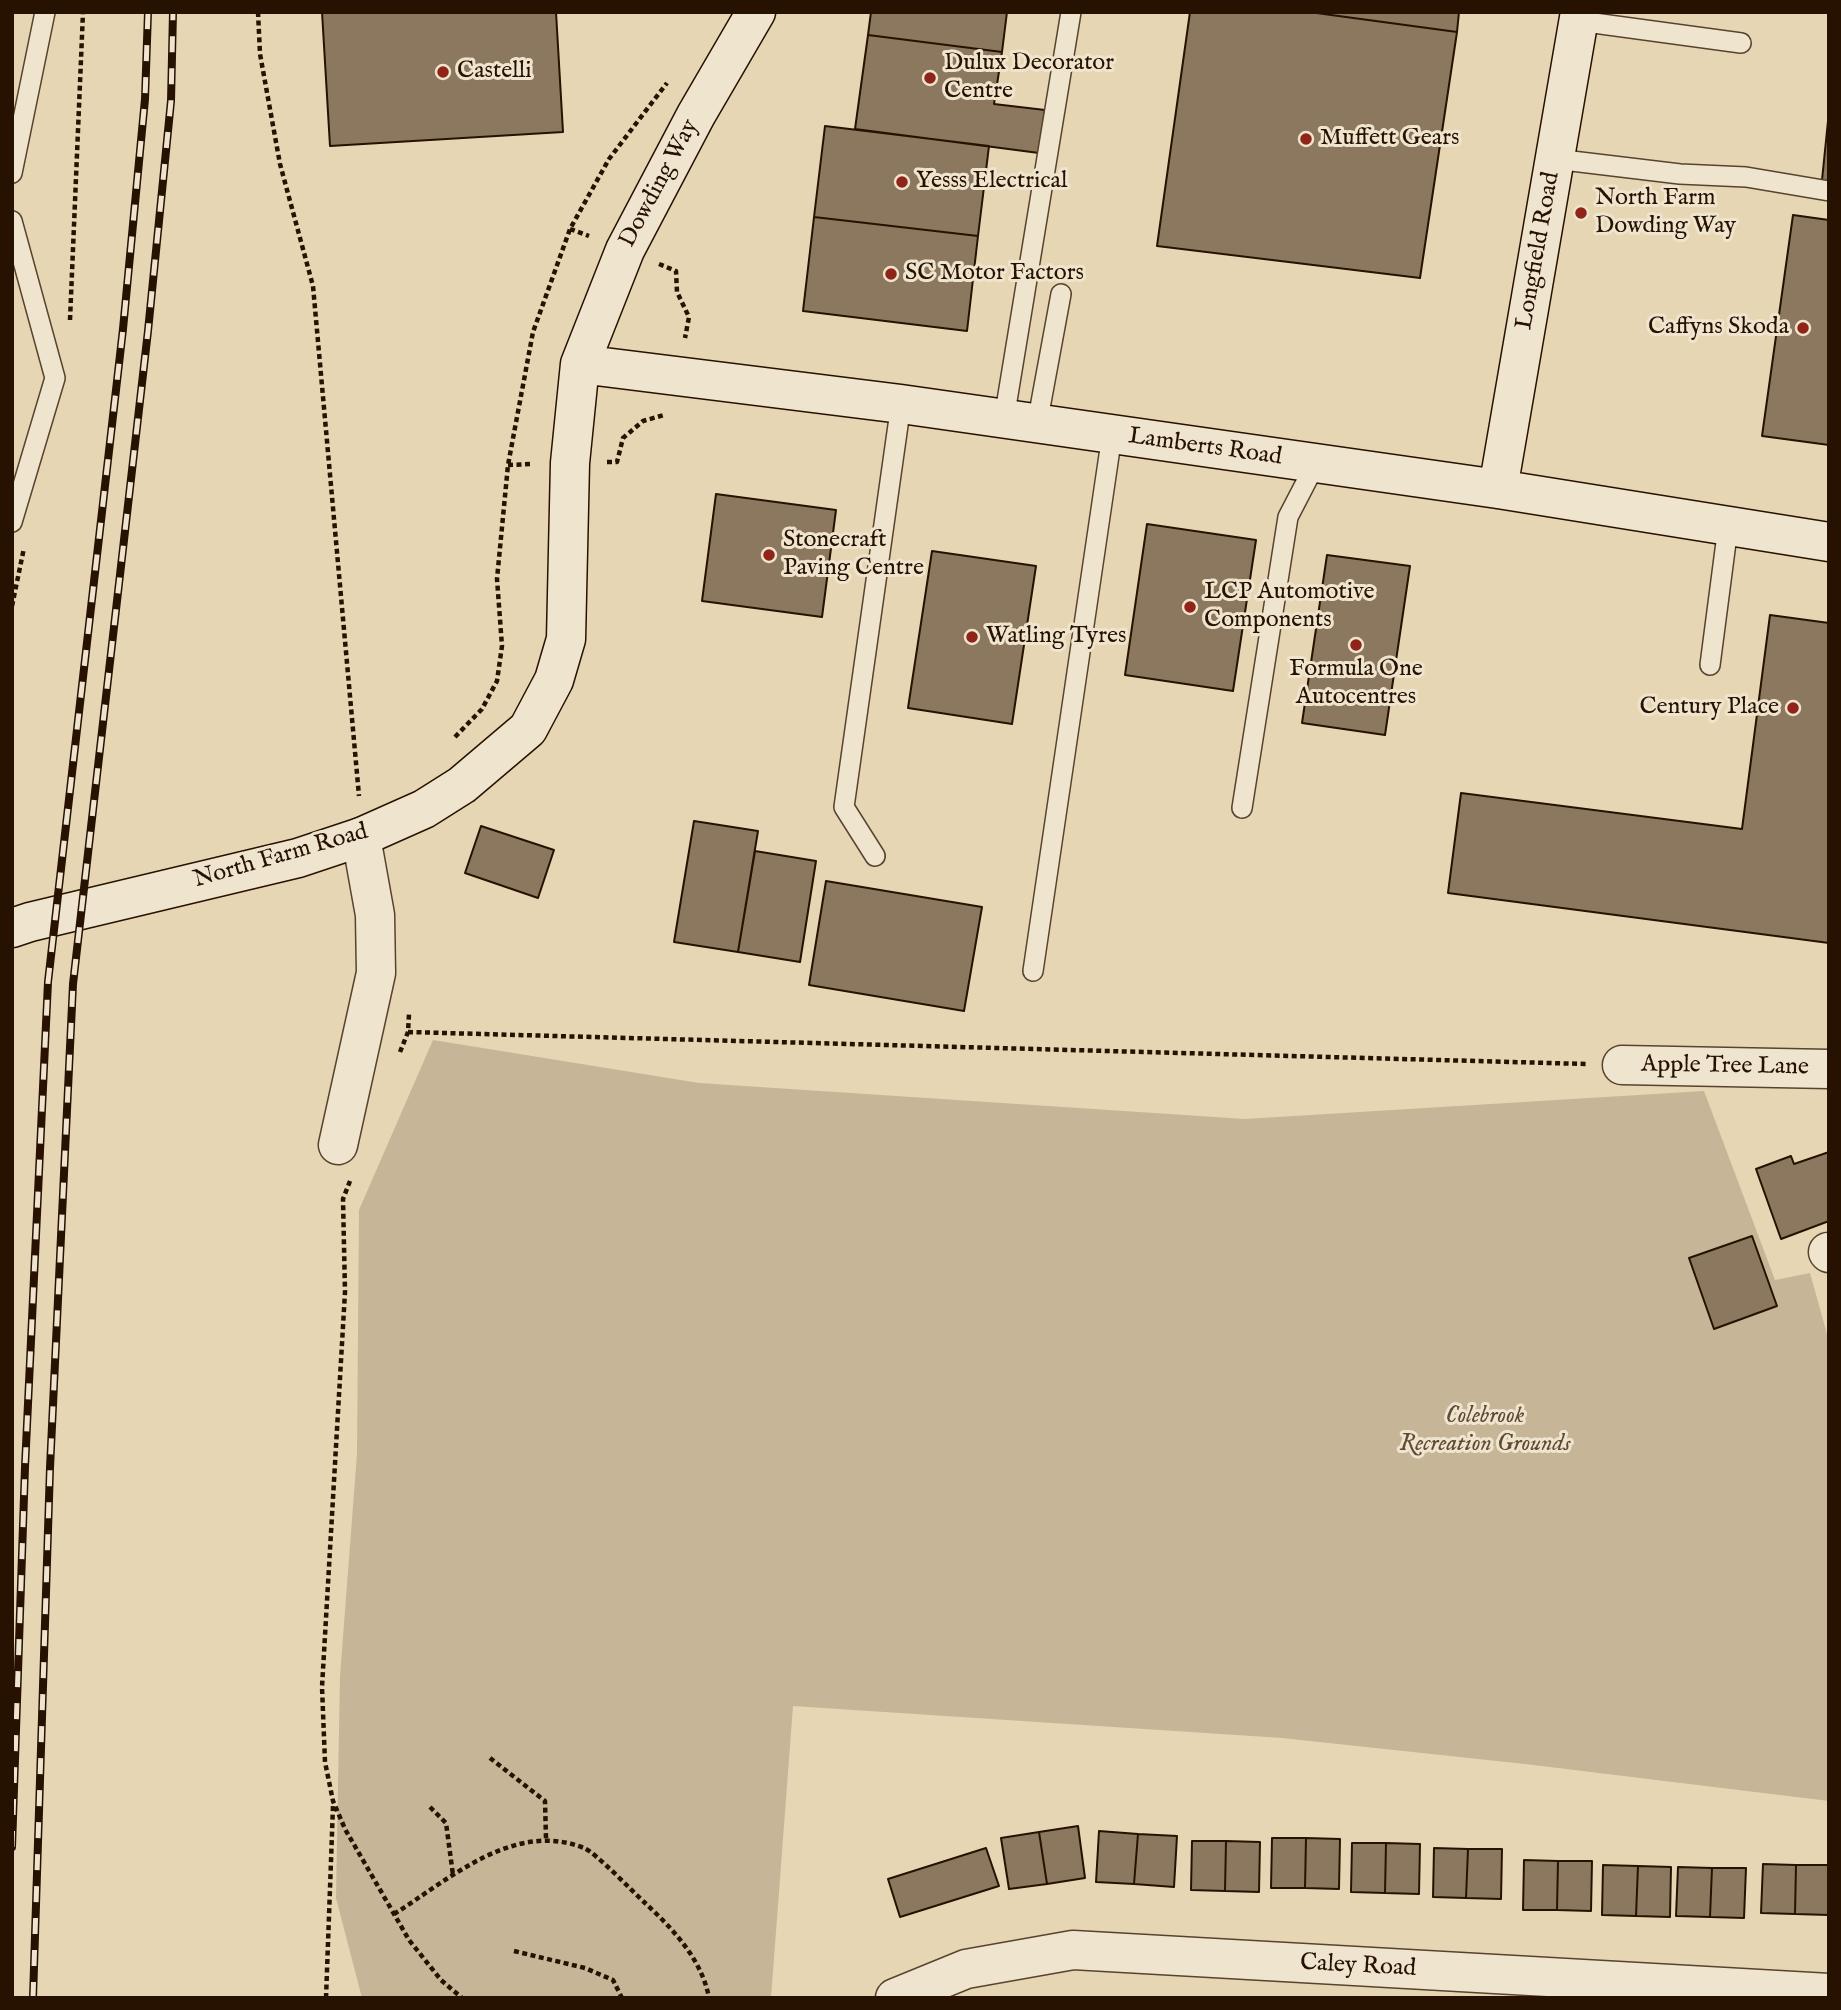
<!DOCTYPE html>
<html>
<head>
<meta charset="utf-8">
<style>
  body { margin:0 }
  #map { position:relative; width:1841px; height:2010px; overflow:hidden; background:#e7d6b4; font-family:"IM FELL English",serif }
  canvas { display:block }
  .frame { position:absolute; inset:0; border:14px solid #271201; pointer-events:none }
</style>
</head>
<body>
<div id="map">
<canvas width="1841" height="2010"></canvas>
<div class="frame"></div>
</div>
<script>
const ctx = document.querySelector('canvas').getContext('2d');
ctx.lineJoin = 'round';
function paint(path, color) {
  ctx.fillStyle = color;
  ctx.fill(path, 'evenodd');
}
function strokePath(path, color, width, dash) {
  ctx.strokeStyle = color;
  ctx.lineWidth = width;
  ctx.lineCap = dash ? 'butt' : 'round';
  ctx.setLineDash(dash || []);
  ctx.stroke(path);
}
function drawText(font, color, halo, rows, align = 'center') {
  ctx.font = font + ' "IM FELL English",serif';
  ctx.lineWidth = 6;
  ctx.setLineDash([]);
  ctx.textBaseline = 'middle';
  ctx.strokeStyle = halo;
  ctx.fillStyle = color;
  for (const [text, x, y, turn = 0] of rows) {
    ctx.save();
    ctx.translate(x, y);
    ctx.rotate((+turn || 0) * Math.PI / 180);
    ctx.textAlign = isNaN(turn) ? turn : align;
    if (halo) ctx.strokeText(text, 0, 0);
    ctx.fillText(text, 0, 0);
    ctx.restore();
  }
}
paint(new Path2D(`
  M433,1040L699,1083L1245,1119L1704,1091L1775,1280L1810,1273L1829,1341V1801L1525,1764L1282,1738L793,1706L771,1998H362L336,1898L340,1676L357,1454L359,1210Z`), '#c6b596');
const building = new Path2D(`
  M322,12H556L563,132L330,146Z
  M871,12H1007L1002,52L868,35Z
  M1190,12H1309L1457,32L1420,278L1157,246Z
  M1309,12H1459L1457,32Z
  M868,35L1002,52L994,104L1045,110L1039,153L855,129Z
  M1829,111V192L1821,190Z
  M825,126L989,146L978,236L814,217Z
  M1793,215L1829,220V445L1762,436Z
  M814,217L978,236L967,331L803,311Z
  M716,494L836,510L822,617L702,601Z
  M1147,524L1256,540L1233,691L1125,675Z
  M932,551L1036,566L1012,724L908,708Z
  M1327,555L1410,566L1385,735L1302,723Z
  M1770,615L1829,623V943L1448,893L1461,793L1742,829Z
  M694,821L758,831L738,952L674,942Z
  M481,826L554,850L538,898L465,873Z
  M755,851L816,861L800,962L738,952Z
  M826,881L982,907L964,1011L809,985Z
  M1829,1152V1221L1781,1239L1756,1169L1791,1156L1794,1164Z
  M1752,1236L1777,1306L1714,1329L1689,1258Z
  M1078,1826L1085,1878L1047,1884L1039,1832Z
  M1099,1831L1138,1834L1134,1884L1096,1882Z
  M1039,1832L1047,1884L1009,1889L1001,1838Z
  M1138,1834L1177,1836L1174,1887L1134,1884Z
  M1272,1838H1306L1305,1888H1271Z
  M1306,1838L1340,1839L1339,1889L1305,1888Z
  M1192,1841H1226L1225,1891L1191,1890Z
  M1226,1841L1260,1842L1259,1892L1225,1891Z
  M1352,1843H1386L1385,1893L1351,1892Z
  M1386,1843L1420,1844L1419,1894L1385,1893Z
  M986,1848L999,1886L900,1917L888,1879Z
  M1434,1848L1468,1849L1466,1898L1433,1897Z
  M1468,1849H1502L1501,1899L1466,1898Z
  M1524,1860L1558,1861L1557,1910H1523Z
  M1558,1861H1592L1591,1911L1557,1910Z
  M1763,1864L1796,1865L1795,1914L1761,1913Z
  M1603,1865L1638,1866L1636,1916L1602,1915Z
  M1796,1865H1829V1915L1795,1914Z
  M1638,1866L1671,1867L1670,1917L1636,1916Z
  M1678,1867L1712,1868L1710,1917L1676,1916Z
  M1712,1868H1746L1744,1918L1710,1917Z`);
paint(building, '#8b785e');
strokePath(building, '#271201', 2);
const lane = new Path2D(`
  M1579,21L1741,43
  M1555,159L1680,174L1746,177L1829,191
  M12,173L45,12
  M12,221L55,378L12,522
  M1004,419L1071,12
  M1037,424L1061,294
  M1710,665L1728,527
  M1242,808L1288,517L1316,463
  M875,856L844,807L901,404
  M1033,971L1112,435`);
const street = new Path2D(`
  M1622,1065L1829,1069
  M338,1145L376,973L375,915L361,837
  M1828,1252L1829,1253
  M895,1998L966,1969L1073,1950L1829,1993`);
const secondary = new Path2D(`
  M580,364L901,404L1498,489L1829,542
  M1498,489L1580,12
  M12,928L30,922L298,858L361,837L424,809L462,785L528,729L554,680L566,639L570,463L580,364L625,250L696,115L756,12`);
strokePath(lane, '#57432e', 22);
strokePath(street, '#57432e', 41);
strokePath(secondary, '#271201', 41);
strokePath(new Path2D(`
  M258,12L260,54L280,164L313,286L359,796
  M570,229L589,236
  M659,264L676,271L677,292L689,317L685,338
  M70,320L83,12
  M607,462H617L623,438L643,421L664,415
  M508,465L532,464
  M12,606L24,548
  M455,737L482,709L497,681L502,646L497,579L508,465L533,332L570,229L609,159L667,83
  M408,1032L1586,1064
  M400,1052L408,1032L409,1014
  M350,1181L343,1199L345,1292L322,1687L325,1762L333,1801L345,1829L409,1940L441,1980L462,1998
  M490,1758L545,1801L546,1839
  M430,1807L446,1823L453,1875
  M394,1914C450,1879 514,1820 584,1848C596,1853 632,1891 644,1902C672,1928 702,1959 709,1998
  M514,1951L585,1968L613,1980L622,1998
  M326,1998L333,1806`), '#271201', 4.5, [5, 3.5]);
strokePath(lane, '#efe4ce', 19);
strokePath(street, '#efe4ce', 38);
strokePath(secondary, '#efe4ce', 38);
const rail = new Path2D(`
  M12,1847L25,1467L48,982L123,329L145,99L148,12
  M33,1998L50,1468L73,984L148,331L171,101L173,12`);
strokePath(rail, '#271201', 8);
strokePath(rail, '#efe4ce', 5, [16]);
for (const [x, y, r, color] of [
  [443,72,7,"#8f2418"],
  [930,78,7,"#8f2418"],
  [1306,139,7,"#8f2418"],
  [902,182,7,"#8f2418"],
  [1581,213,7,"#8f2418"],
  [891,274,7,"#8f2418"],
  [1803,328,7,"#8f2418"],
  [769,555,7,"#8f2418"],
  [1190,607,7,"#8f2418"],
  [972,637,7,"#8f2418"],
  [1356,645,7,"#8f2418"],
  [1793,708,7,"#8f2418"]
]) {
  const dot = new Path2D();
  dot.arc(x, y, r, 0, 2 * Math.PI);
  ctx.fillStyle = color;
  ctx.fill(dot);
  strokePath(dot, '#efe4ce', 2.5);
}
drawText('24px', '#271201', '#efe4ce', [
  ["Dulux Decorator",944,64],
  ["Centre",944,92],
  ["Castelli",457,72],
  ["Muffett Gears",1320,139],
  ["Yesss Electrical",916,182],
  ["North Farm",1595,199],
  ["Dowding Way",1595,227],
  ["SC Motor Factors",905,274],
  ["Caffyns Skoda",1789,328,"right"],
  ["Stonecraft",783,541],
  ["Paving Centre",783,569],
  ["LCP Automotive",1204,593],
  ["Components",1204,621],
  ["Watling Tyres",986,637],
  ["Formula One",1356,670,"center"],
  ["Autocentres",1356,698,"center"],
  ["Century Place",1779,708,"right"]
], 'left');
drawText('24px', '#271201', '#efe4ce', [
  ["Dowding Way",660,184,-62],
  ["Longfield Road",1539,251,-80],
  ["Lamberts Road",1205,448,8],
  ["North Farm Road",281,857,-16],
  ["Apple Tree Lane",1725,1067,1],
  ["Caley Road",1358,1967,3]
]);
drawText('italic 24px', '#5f4b35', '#efe4ce', [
  ["Colebrook",1485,1417],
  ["Recreation Grounds",1485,1445]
]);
</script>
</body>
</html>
